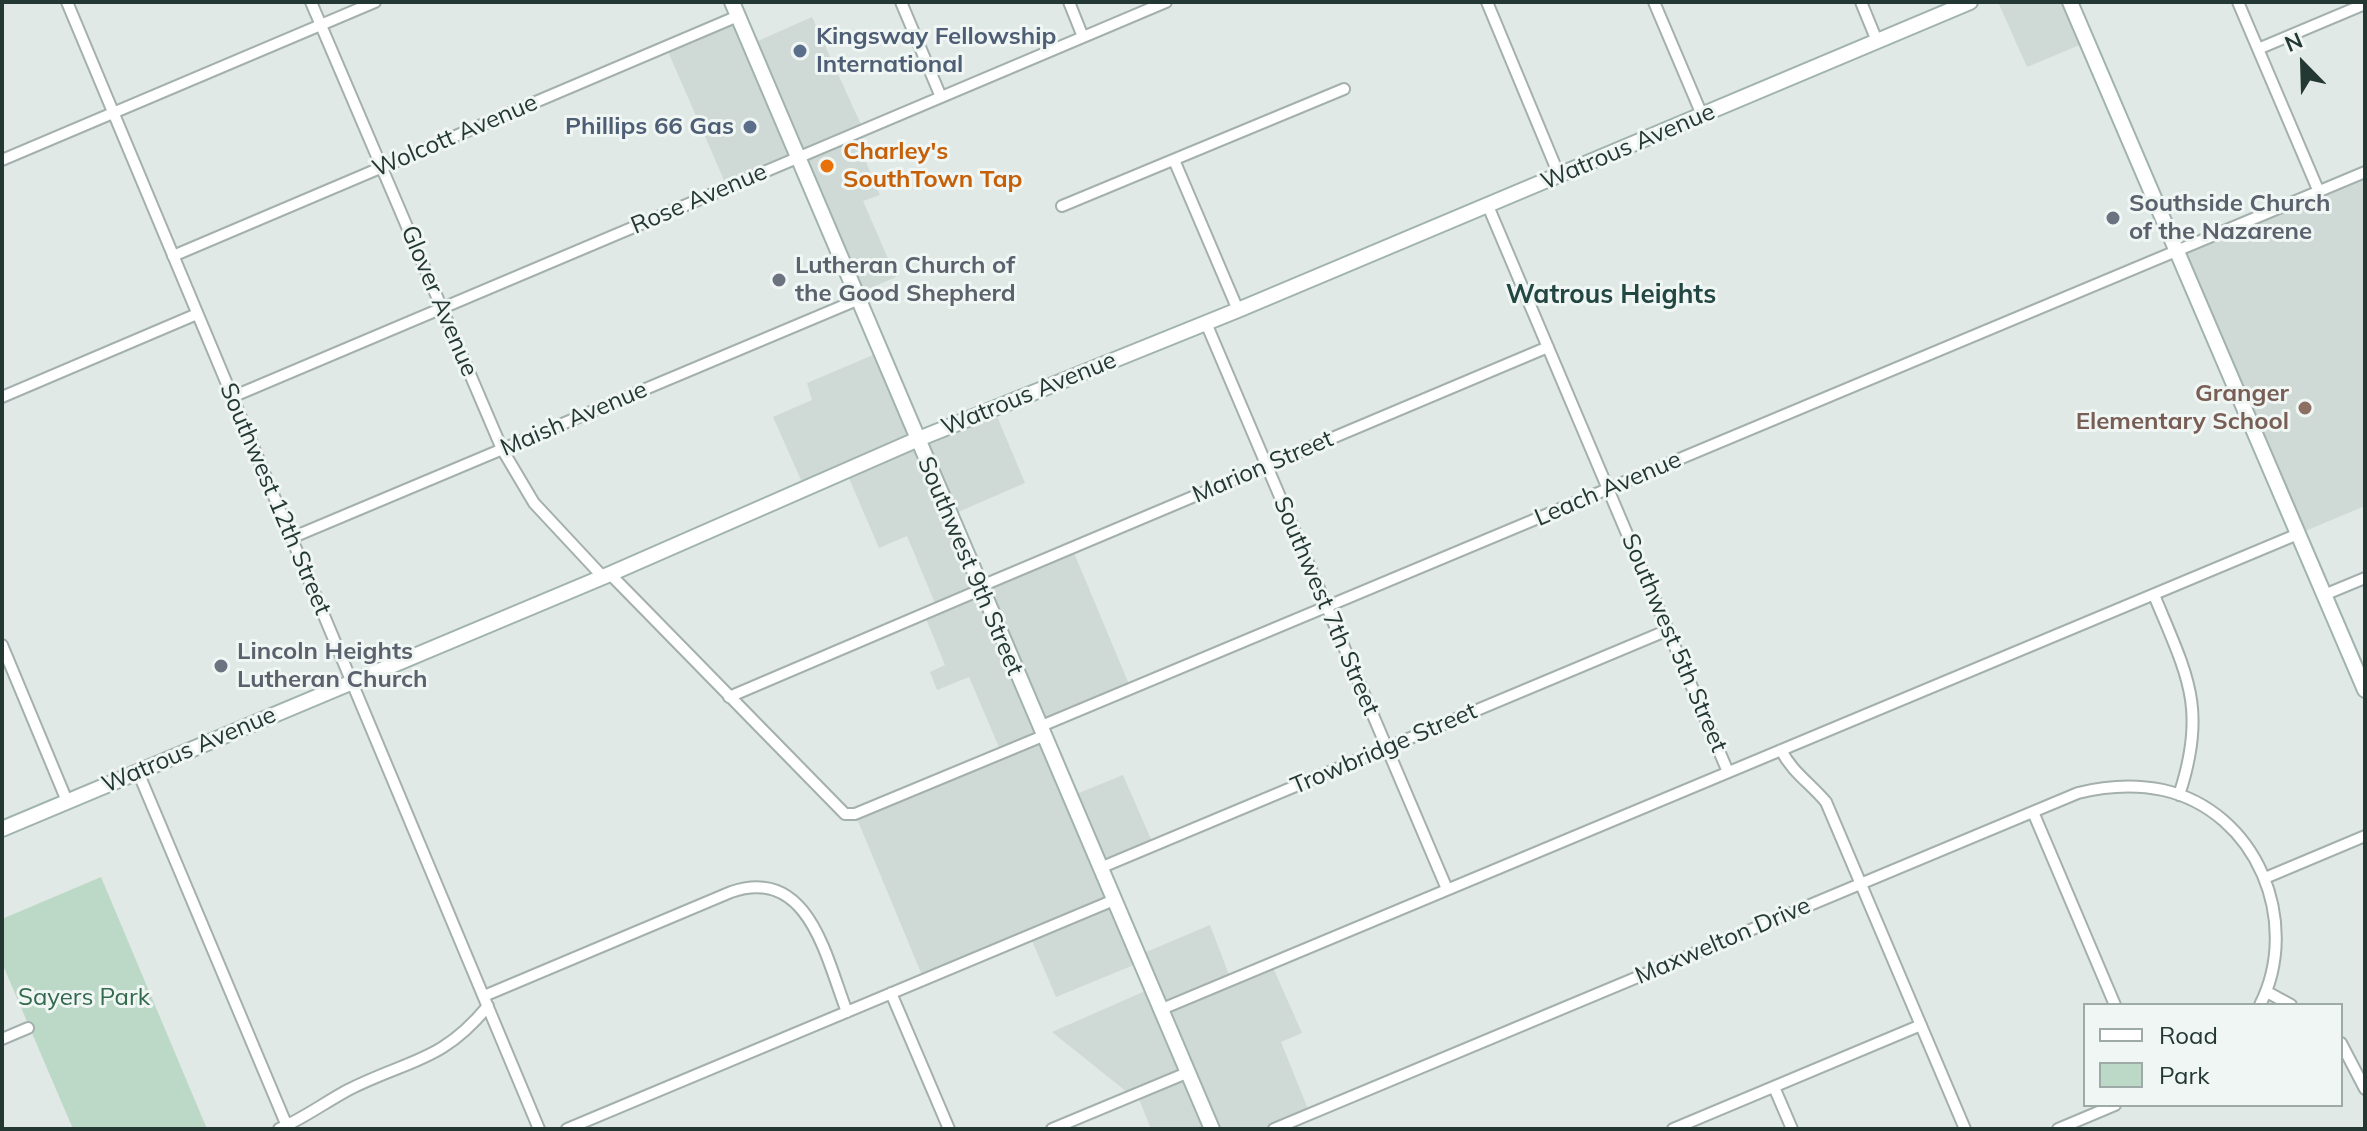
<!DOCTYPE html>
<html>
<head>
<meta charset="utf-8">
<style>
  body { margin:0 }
  #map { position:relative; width:2367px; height:1131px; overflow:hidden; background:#e0e9e6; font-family:Mulish,sans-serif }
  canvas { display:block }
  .frame { position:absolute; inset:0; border:4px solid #233733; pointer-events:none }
  .legend { position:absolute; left:2083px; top:1003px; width:260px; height:104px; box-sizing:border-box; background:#f0f6f4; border:2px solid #9eaaa7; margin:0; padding:10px 14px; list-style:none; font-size:24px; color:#233733 }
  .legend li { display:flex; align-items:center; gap:16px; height:40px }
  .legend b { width:40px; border:2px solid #9eaaa7 }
  .north { position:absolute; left:2263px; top:24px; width:80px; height:80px; -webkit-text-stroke:6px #f0f6f4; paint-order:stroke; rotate:337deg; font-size:22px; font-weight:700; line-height:32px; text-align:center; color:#233733 }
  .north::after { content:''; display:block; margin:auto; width:28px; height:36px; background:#233733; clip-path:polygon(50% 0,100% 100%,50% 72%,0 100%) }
</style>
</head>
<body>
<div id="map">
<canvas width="2367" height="1131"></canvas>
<div class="frame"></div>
<ul class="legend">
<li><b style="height:10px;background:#fff"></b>Road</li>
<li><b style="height:22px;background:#bcd8c6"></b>Park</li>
</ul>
<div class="north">N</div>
</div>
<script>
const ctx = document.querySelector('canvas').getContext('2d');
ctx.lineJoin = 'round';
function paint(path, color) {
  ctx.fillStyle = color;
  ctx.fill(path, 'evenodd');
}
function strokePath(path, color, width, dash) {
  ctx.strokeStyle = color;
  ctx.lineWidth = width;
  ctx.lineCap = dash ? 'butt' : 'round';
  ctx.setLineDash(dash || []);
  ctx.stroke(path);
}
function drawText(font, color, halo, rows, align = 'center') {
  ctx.font = font + ' Mulish,sans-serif';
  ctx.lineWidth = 6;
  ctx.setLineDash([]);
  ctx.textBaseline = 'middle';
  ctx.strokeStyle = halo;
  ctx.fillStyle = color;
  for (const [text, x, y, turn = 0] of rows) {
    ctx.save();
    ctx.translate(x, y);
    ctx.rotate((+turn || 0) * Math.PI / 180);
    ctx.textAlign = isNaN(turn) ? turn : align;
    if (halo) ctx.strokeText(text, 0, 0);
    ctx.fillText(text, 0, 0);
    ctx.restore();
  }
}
paint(new Path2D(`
  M1998,2H2070L2087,42L2027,67Z
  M738,16L751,44L812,17L863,129L854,134L880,195L863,201L896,277L855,295L797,157L727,187L666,47Z
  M2365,172V506L2298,534L2177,251Z
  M880,352L916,440L994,409L1025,483L949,516L979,587L1072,548L1131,689L1040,727L1069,797L1123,775L1154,846L1101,868L1139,955L1210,925L1231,980L1271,963L1302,1033L1281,1042L1310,1114L1274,1129H1151L1137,1094L1132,1096L1052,1032L1152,988L1141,962L1056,997L1030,936L924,980L855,814L1001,752L969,677L937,690L930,672L945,665L924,614L937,608L907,536L879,548L846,471L805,489L773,417L812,400L807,383Z`), '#cfd9d5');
paint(new Path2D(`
  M101,877L207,1129H73L2,963V919Z`), '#bcd8c6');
const street = new Path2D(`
  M67,2L539,1129
  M311,2L502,449L534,503L603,577
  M901,2L941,97
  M1069,2L1083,37
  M1487,2L1559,175
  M1654,2L1702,115
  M1861,2L1877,41
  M2238,2L2319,192
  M2258,49L2365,4
  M2,160L375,2
  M1174,160L1238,310
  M1062,206L1344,89
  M1488,206L1728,772
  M173,256L738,16
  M1206,323L1447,889
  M2,397L197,314
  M232,397L1166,2
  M291,538L857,300
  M610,574L845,814H855L1043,736
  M979,587L1548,347
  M2154,595C2187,675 2208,708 2179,795
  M2324,595L2365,578
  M2,645L67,801
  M729,697L980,590
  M1039,727L2365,172
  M1781,750C1792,772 1810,783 1826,802L1965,1129
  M138,772L287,1126
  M2033,812L2115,1005
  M1100,868L1668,630
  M2265,878L2365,836
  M2267,992L2291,1005
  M891,993L949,1129
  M484,996L731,892C809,865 826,958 847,1012
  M1162,1009L2298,534
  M2,1039L28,1028
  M2341,1043L2365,1089
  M1774,1087L1792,1129
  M279,1129C304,1118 324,1103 348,1090C409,1059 441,1063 488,1006
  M567,1129L1114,900
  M1052,1129L1189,1072
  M1274,1129L2078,793C2106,786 2134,784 2163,790C2257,811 2302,922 2260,1005
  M1673,1129L1921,1025
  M2058,1129L2115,1105`);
const secondary = new Path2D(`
  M732,2L1212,1129
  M2070,2L2365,690
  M2,829L610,574L916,440L1238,310L1970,2`);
strokePath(street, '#a4b0ad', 14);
strokePath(secondary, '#a1b3ae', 18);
strokePath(street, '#fff', 10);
strokePath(secondary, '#fff', 14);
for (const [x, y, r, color] of [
  [800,51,8,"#5c6f8a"],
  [750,127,8,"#5c6f8a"],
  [827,166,8,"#e8710a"],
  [2113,218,8,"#6b7280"],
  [779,280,8,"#6b7280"],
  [2305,408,8,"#8d6e63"],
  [221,666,8,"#6b7280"]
]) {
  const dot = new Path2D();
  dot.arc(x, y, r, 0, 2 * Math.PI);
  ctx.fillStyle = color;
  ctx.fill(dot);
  strokePath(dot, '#f0f6f4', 3);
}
drawText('bold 24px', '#4e5e75', '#f0f6f4', [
  ["Kingsway Fellowship",816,37],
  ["International",816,65],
  ["Phillips 66 Gas",734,127,"right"]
], 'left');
drawText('24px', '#233733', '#f0f6f4', [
  ["Wolcott Avenue",455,136,-23],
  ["Watrous Avenue",1628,147,-23],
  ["Rose Avenue",699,199,-23],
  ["Glover Avenue",439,301,67],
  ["Watrous Avenue",1029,394,-22],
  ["Maish Avenue",574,419,-23],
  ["Marion Street",1263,467,-23],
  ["Leach Avenue",1608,489,-23],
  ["Southwest 12th Street",275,499,67],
  ["Southwest 9th Street",970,566,67],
  ["Southwest 7th Street",1326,606,67],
  ["Southwest 5th Street",1674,643,67],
  ["Trowbridge Street",1384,749,-23],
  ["Watrous Avenue",189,750,-23],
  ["Maxwelton Drive",1723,941,-23]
]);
drawText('bold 24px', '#c56008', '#f0f6f4', [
  ["Charley's",843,152],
  ["SouthTown Tap",843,180]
], 'left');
drawText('bold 24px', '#5b616d', '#f0f6f4', [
  ["Southside Church",2129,204],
  ["of the Nazarene",2129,232],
  ["Lutheran Church of",795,266],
  ["the Good Shepherd",795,294],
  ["Lincoln Heights",237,652],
  ["Lutheran Church",237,680]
], 'left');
drawText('bold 24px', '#785e54', '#f0f6f4', [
  ["Granger",2289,394],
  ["Elementary School",2289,422]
], 'right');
drawText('24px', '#33694c', '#f0f6f4', [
  ["Sayers Park",84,998]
]);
drawText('bold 26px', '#224641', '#f0f6f4', [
  ["Watrous Heights",1611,295]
]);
</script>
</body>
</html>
